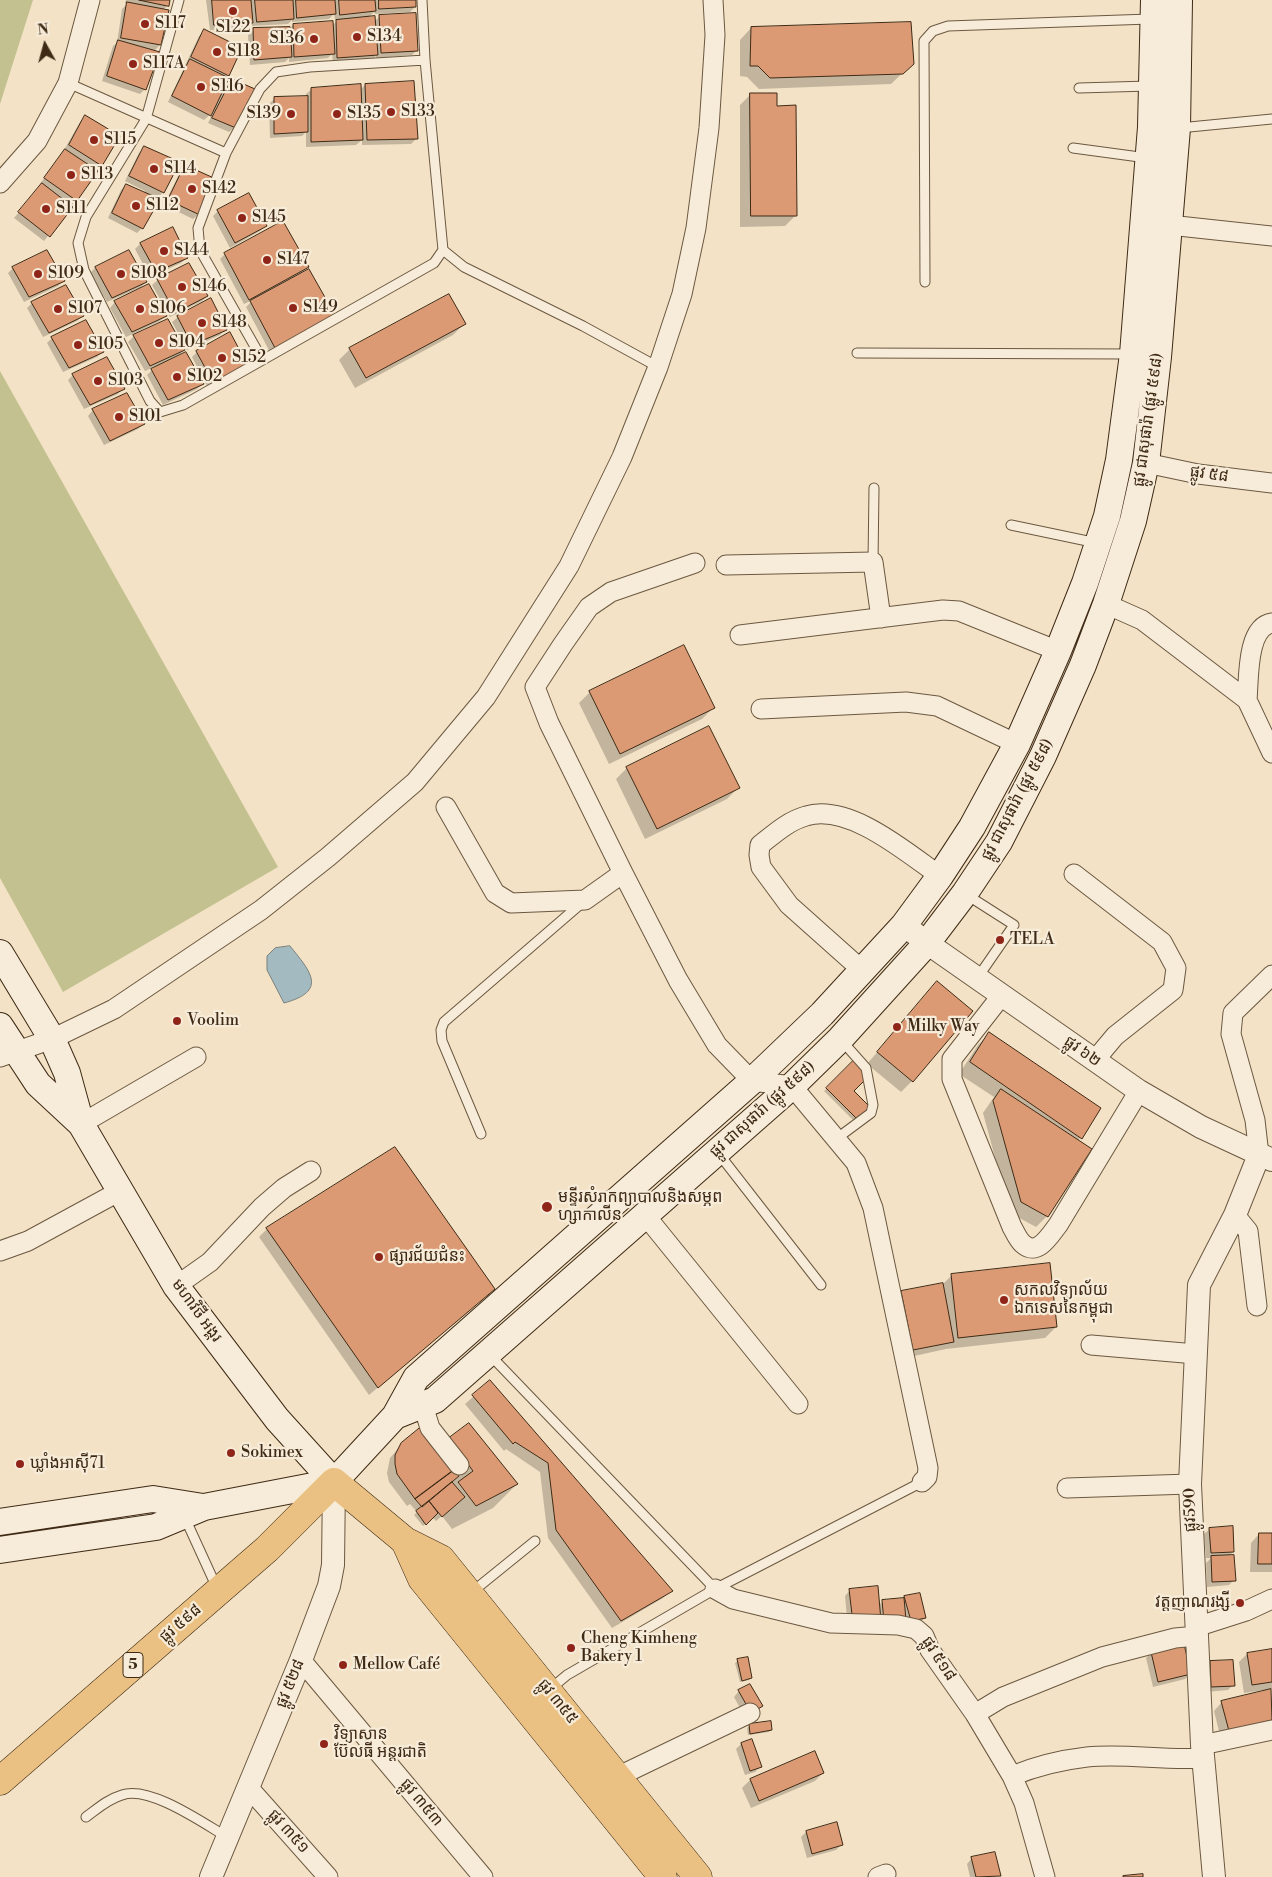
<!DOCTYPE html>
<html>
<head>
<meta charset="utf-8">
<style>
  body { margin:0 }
  #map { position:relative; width:1272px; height:1877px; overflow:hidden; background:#f3e2c5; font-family:"Libre Bodoni",serif }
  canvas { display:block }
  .north { position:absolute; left:20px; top:20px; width:50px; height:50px; -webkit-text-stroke:4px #f7ecd9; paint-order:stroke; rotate:353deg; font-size:14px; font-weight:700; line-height:20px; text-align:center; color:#3e2a15 }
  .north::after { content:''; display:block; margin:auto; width:18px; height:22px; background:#3e2a15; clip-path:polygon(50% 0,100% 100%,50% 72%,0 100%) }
</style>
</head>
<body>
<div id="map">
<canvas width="1272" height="1877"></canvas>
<div class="north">N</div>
</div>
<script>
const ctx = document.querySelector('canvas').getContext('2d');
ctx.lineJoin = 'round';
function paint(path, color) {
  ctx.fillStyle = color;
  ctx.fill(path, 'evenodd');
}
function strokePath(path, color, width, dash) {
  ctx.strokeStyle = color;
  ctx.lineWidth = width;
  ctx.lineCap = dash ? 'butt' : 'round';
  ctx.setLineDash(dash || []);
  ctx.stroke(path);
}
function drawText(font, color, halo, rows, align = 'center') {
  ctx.font = font + ' "Libre Bodoni","Noto Sans Khmer",serif';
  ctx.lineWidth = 4.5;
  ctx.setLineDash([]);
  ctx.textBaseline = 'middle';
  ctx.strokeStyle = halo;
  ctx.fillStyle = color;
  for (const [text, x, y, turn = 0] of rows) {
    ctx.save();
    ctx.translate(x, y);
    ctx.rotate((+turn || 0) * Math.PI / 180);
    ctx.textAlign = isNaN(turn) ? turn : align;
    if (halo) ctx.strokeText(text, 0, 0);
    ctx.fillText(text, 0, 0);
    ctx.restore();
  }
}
paint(new Path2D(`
  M0,0H33L0,104Z
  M0,371L278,867L63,992L0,878Z`), '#c3c18f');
const water = new Path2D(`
  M290,946C311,972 328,991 284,1003L267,970V956L275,948Z`);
paint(water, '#a2bac0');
strokePath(water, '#7a807c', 1);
paint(new Path2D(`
  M126,0H169L168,5L163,10L160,45L153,52L145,89L140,94L102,81L113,46L117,43L122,9L127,4L125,3Z
  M206,0H414L415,7L410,12L375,14L374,12L368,18L374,22L379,17L417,50L412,55L376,58V56L372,60L333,63L332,54L328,58L289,62V58L285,62L250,65L248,35L254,30H289L293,25L332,26L338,20H335L334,14L329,19L292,22V20L288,24L252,26V23L247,28L210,30Z
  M751,28L912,64L891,84L759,89L747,77L740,76V40Z
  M204,31L228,75L226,78L223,90L232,80L235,127L229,132L208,123L214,111L204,120L168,102L199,36Z
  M365,85L417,138L411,144L362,145V140L356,145L306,147V132L302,136L270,138L269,104L274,99L306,97V94L312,89L360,90Z
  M751,94L775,107L796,215L785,226L740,227V105Z
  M85,117L101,165L95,171L76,200L44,241L14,218L42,185L40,184L64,150L80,122Z
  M144,148L163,192L157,199L142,228L137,233L108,218L121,190L126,185L144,193L145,191L125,181L139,153Z
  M185,166L199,214L193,219L164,205L180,172Z
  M218,211L265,226L260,231L230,248L213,216Z
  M173,229L186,258L181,263L150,277L135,249L140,244Z
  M129,252L146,282L141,287L107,302L90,273L95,268Z
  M225,254L308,267L300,274L334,315L270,352L246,307L253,300L244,304L220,259Z
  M13,268L63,281L58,286L24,302L8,273Z
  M158,280L207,296L202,301L170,317L152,285Z
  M210,300L225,329L220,335L187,350L172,322L178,317Z
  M115,302L165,316L160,321L126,337L110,308Z
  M32,303L82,316L77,321L43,337L27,308Z
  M167,320L184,350L176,358L202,384L197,389L163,405L147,375L156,366L145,371L128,342L134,336Z
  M464,324L453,335L355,388L339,360L350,349Z
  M52,338L102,352L97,357L63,372L47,343Z
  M197,352L246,364L208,388L192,357Z
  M73,375L123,388L118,394L84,409L68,380Z
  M93,410L143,424L138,429L104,445L88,416Z
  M590,692L713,708L702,719L609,764L579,703Z
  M627,768L738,788L727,799L645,839L616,779Z
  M937,983L912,1081L901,1092L867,1064Z
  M989,1034L1100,1108L1078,1141L1047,1216L1036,1227L1010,1213L983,1113L994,1097L959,1074L978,1045Z
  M855,1061L852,1091L868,1107L854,1121L824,1091Z
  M267,1229L485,1297L369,1395L259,1237Z
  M952,1275L1056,1327L1045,1338L946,1349L905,1358L894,1301L902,1292L942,1285Z
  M490,1382L671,1590L663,1598L612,1628L548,1538L540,1472L506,1449L504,1451L465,1404Z
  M402,1444L438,1451L517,1484L493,1508L452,1529L442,1516L436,1521L432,1517L423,1526L414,1515L417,1512L410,1504L407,1506L389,1482L387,1473L390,1458Z
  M1210,1529L1233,1552L1228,1557L1234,1580L1229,1585L1207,1587L1206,1563L1211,1558H1206L1204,1534Z
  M1259,1534L1272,1535V1572H1250L1251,1543Z
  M850,1590L878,1606L883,1601L902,1599L905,1597L925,1618L919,1623L848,1628L845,1596Z
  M1272,1650V1689H1269L1272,1700V1723L1221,1739L1214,1711L1222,1702L1265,1692L1264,1690L1244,1693L1239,1662L1247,1654Z
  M1151,1653L1190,1674L1185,1679L1153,1687L1146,1658Z
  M738,1661L751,1678L749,1680L740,1682L735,1663Z
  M1210,1663L1233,1685L1228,1690L1206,1692L1205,1668Z
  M739,1691L761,1706L745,1717L734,1697Z
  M750,1725L771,1730L769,1732L748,1735L747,1728Z
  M751,1741L760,1767L755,1772L745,1775L736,1749L741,1744Z
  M823,1773L815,1781L751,1808L742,1788L750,1780Z
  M806,1832L841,1845L836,1850L807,1858L801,1837Z
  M972,1858L1000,1876L970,1877L967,1864Z`), '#0003');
const building = new Path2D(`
  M139,0H170L169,6Z
  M212,0H251L253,23L214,25Z
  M255,0H293L294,19L257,22Z
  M296,0H335L336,14L297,18Z
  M339,0H375L376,11L340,15Z
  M379,0H416V7L379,9Z
  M127,2L169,10L161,45L121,38Z
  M416,13L418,51L381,53L379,15Z
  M375,16L378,55L337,58L336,20Z
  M333,21L335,54L294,57L293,24Z
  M911,22L914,64L903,74L770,78L758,66H750L751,27Z
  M290,27L292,57L254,60L253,28Z
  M204,29L242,48L229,76L191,57Z
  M118,40L160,52L146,90L107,76Z
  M190,59L229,78L211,116L172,96Z
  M232,79L255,89L236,128L212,118Z
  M414,81L418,139L367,140L365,84Z
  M361,84L363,140L311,142V88Z
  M750,93H777V106L796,105L797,216H751Z
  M308,96V132L274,134V97Z
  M85,115L120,136L102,166L69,145Z
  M144,146L180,162L164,193L129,176Z
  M65,149L98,171L77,201L44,178Z
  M185,165L216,179L200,215L168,200Z
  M42,183L73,207L50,237L18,212Z
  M126,184L160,199L143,229L112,213Z
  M249,193L267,226L235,243L217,210Z
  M283,221L309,267L249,300L224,253Z
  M173,227L188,258L156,272L140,243Z
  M47,250L65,281L29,297L12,267Z
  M129,250L147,282L112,298L95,267Z
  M189,263L208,296L175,313L157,279Z
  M309,269L335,315L275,348L250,301Z
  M149,284L167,316L132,332L114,301Z
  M66,285L84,316L49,333L31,302Z
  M449,294L466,324L366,378L349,348Z
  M211,298L227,330L192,345L177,316Z
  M168,319L185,350L150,366L133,335Z
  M86,320L104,352L69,368L51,337Z
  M230,332L247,364L214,384L196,351Z
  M186,352L204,384L168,400L151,369Z
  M107,357L125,389L90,405L72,374Z
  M127,393L145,424L110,441L92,409Z
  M684,645L715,708L620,754L589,691Z
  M709,726L740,788L657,829L626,767Z
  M937,981L973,1011L913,1082L877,1052Z
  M989,1032L1101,1108L1082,1139L970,1062Z
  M855,1059L870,1075L854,1091L870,1107L857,1119L826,1088Z
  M1001,1089L1092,1149L1048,1217L1021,1202L993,1101Z
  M395,1147L495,1289L378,1388L266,1228Z
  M1050,1263L1057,1327L958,1338L951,1274Z
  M943,1283L954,1342L913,1350L901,1291Z
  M490,1380L673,1591L621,1621L556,1530L548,1463L515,1442L513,1444L472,1395Z
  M469,1423L518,1484L476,1506L458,1482L473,1471L449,1438Z
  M421,1427L454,1470L415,1499L397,1474L395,1464V1455L401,1443Z
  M454,1470L459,1476L422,1507L415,1499Z
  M452,1482L465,1497L442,1517L429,1501Z
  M429,1501L438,1513L426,1525L416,1511Z
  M1233,1526L1234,1552L1211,1553L1209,1528Z
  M1259,1533H1272V1564H1258Z
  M1234,1555L1236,1581L1212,1582L1211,1556Z
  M878,1586L881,1621L853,1623L849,1589Z
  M920,1593L926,1618L911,1621L904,1596Z
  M904,1598L906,1620L884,1622L882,1600Z
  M1184,1644L1191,1674L1158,1682L1151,1652Z
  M1272,1649V1682L1252,1685L1247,1653Z
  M748,1657L752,1678L742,1681L737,1659Z
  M1233,1660L1235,1686L1211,1687L1210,1661Z
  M750,1684L763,1706L751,1713L738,1690Z
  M1271,1689L1272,1720L1229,1731L1221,1701Z
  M771,1721L772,1730L750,1734L749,1724Z
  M752,1739L762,1767L750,1771L741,1743Z
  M815,1751L824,1773L759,1801L750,1779Z
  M837,1822L843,1845L812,1854L806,1831Z
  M995,1852L1001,1876L976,1877L971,1857Z
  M1143,1874V1877H1123V1876Z`);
paint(building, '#dc9a74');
strokePath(building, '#3e2a15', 1);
const service = new Path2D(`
  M179,0L146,119L86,217L78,243L84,270L150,401L160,412L183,405L434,263L443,250L425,60L422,0
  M68,83L226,153
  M1079,88L1149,86
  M1179,128L1272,119
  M1073,148L1147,158
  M443,250L464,267L583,326L658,367
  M925,282L924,41L933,31L948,26L1150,19
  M857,353L1131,354
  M262,359L200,250L198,228L226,153L260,89L276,72L310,67L425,60
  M1011,525L1097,543
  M873,562L874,488
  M967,895L1014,925L978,977
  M481,1134L442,1041L441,1030L444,1022L583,902
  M836,1139L871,1113L873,1105L866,1068L842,1041
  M719,1154L821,1285
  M490,1355L715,1589
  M185,1518L217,1588
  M472,1592L535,1541
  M549,1690L567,1675L715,1589L922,1482
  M86,1817C97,1809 108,1799 122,1795C149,1785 203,1823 227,1837`);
const minor = new Path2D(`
  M0,183L37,141L68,83L90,0
  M1169,225L1272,236
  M1146,463L1198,474L1272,483
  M695,563L611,592L589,607L563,644L535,687L549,723L623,873L678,980L717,1045L752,1081L792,1086L856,1163L873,1208L928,1468L927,1477L922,1482
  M726,565L873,562L881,618
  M1106,604L1142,620L1247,700L1272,753
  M740,635L943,610L959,611L1058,651
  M1247,700C1249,681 1246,627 1272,623
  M761,709L906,702L937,706L1017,744
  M446,807L495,893L511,903L585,900L623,873
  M1074,874L1162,942L1176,968L1173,990L1115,1036L1095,1060
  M863,971L789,905L761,867L759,855L760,845C774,834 788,821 806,816C849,803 906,852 940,876
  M1002,995L952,1059V1079L1012,1227C1015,1232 1018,1240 1023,1244C1038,1257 1050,1235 1058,1225L1139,1091
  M0,1057L52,1039L114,1009L261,910L328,857L415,782L486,697L569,566L622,457L658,367L682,294L696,228L709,128L715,35L713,0
  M81,1124L196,1057
  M1259,1155L1255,1120L1231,1034L1233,1013L1272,975
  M645,1215L798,1404
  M1235,1215L1248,1231L1257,1306
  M0,1251L28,1241L120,1191
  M176,1286L210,1262L262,1207L284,1188L311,1171
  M1091,1345L1196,1354
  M423,1405L430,1428L459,1465
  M1067,1488L1190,1484
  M715,1589L733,1599L831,1623L898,1625L916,1629L924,1636L930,1650L975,1714L1012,1776L1024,1803L1045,1877
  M1196,1627L1246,1611L1272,1599
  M301,1660L483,1877
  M975,1714L1003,1697L1102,1657L1175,1638L1197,1636
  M1202,1745L1272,1730
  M1012,1776C1036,1766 1061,1760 1087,1757C1126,1753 1165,1761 1203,1758
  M617,1777L750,1713
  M248,1787L328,1877
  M878,1877L886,1874`);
const tertiary = new Path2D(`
  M904,925L927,943L1139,1091L1201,1127L1272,1160
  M211,1877L301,1660L329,1586L333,1565L334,1482
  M1214,1877L1202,1745L1190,1484L1199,1285L1235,1215L1259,1155`);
const secondary = new Path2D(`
  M0,953L52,1039L67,1073L81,1124L176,1286L277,1419L334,1482
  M0,1026L38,1084L81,1124
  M395,1416L435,1400L792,1086L840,1039L927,943L965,893L999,842L1043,756L1083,665L1106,604L1133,521L1146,463L1158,357L1177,128L1179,0
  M334,1482L395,1416L416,1378L752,1081L822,1014L904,925L940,876L972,827L1017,744L1058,651L1085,583L1107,516L1119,460L1133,354L1151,127L1154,0
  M0,1522L153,1499L203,1507
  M0,1550L156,1527L204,1507L334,1482`);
const primary = new Path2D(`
  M405,1541L422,1579L663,1877
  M0,1781L267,1549L334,1482L405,1541L441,1559L698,1877`);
strokePath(service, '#6b5841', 11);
strokePath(minor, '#6b5841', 21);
strokePath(tertiary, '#6b5841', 24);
strokePath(secondary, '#3e2a15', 28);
strokePath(primary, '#3e2a15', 29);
strokePath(service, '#f7ecd9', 9);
strokePath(minor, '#f7ecd9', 19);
strokePath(tertiary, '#f7ecd9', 22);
strokePath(secondary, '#f7ecd9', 26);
strokePath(primary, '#eac182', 28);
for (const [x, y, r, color] of [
  [233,11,5,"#8f2418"],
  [145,24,5,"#8f2418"],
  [357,37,5,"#8f2418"],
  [314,39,5,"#8f2418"],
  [217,52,5,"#8f2418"],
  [133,64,5,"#8f2418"],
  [201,87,5,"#8f2418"],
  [391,112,5,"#8f2418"],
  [291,114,5,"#8f2418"],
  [337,114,5,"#8f2418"],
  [94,140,5,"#8f2418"],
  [154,169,5,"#8f2418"],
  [71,175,5,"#8f2418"],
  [192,189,5,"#8f2418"],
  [136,206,5,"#8f2418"],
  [46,209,5,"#8f2418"],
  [242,218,5,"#8f2418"],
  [164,251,5,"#8f2418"],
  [267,260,5,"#8f2418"],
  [38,274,5,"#8f2418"],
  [121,274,5,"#8f2418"],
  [182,287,5,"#8f2418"],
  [293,308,5,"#8f2418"],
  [58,309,5,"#8f2418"],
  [140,309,5,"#8f2418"],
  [202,323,5,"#8f2418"],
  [159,343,5,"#8f2418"],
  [78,345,5,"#8f2418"],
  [222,358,5,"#8f2418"],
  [177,377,5,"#8f2418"],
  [98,381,5,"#8f2418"],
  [119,417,5,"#8f2418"],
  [1000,940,5,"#8f2418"],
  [177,1021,5,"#8f2418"],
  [897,1027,5,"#8f2418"],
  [547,1207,6,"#8f2418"],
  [379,1257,5,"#8f2418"],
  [1004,1300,5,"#8f2418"],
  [231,1453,5,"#8f2418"],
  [20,1464,5,"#8f2418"],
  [1240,1603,5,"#8f2418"],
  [571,1648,5,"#8f2418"],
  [343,1665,5,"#8f2418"],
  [324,1744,5,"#8f2418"]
]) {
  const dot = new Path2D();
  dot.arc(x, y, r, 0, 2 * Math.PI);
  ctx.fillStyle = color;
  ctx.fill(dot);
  strokePath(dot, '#f7ecd9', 2);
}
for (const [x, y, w] of [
  [133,1665,20]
]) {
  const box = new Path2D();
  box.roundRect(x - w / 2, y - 12.5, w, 25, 4);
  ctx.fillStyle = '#f7ecd9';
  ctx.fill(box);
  strokePath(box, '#3e2a15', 1);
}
drawText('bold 15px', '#3e2a15', null, [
  ["5",133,1665]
]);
drawText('16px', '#3e2a15', '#f7ecd9', [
  ["S117",155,24],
  ["S122",233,28,"center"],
  ["S134",367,37],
  ["S136",304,39,"right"],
  ["S118",227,52],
  ["S117A",143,64],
  ["S116",211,87],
  ["S133",401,112],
  ["S139",281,114,"right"],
  ["S135",347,114],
  ["S115",104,140],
  ["S114",164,169],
  ["S113",81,175],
  ["S142",202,189],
  ["S112",146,206],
  ["S111",56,209],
  ["S145",252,218],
  ["S144",174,251],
  ["S147",277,260],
  ["S109",48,274],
  ["S108",131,274],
  ["S146",192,287],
  ["S149",303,308],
  ["S107",68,309],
  ["S106",150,309],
  ["S148",212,323],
  ["S104",169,343],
  ["S105",88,345],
  ["S152",232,358],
  ["S102",187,377],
  ["S103",108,381],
  ["S101",129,417],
  ["TELA",1010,940],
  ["Voolim",187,1021],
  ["Milky Way",907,1027],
  ["មន្ទីរសំរាកព្យាបាលនិងសម្ភព",558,1198],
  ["ហ្សាកាលីន",558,1216],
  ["ផ្សារជ័យជំនះ",389,1257],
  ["សកលវិទ្យាល័យ",1014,1291],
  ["ឯកទេសនៃកម្ពុជា",1014,1309],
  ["Sokimex",241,1453],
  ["ឃ្លាំងអាសុី71",30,1464],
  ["វត្តញាណរង្សី",1230,1603,"right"],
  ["Cheng Kimheng",581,1639],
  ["Bakery 1",581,1657],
  ["Mellow Café",353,1665],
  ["វិទ្យាស្ថាន",334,1735],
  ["ប៊ែលធី អន្ដរជាតិ",334,1753]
], 'left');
drawText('16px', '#3e2a15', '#f7ecd9', [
  ["ផ្លូវ ជាសុផារ៉ា (ផ្លូវ ៥៩៨)",1149,420,-82],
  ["ផ្លូវ ៥៨",1209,475,8],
  ["ផ្លូវ ជាសុផារ៉ា (ផ្លូវ ៥៩៨)",1018,800,-62],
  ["ផ្លូវ ៦២",1082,1052,35],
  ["ផ្លូវ ជាសុផារ៉ា (ផ្លូវ ៥៩៨)",763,1110,-42],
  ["មហាវិថី អង្គរ",196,1311,54],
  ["ផ្លូវ590",1191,1510,-92],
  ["ផ្លូវ ៥៩៨",181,1624,-41],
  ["ផ្លូវ ៥១៨",938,1659,57],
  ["ផ្លូវ ៥២៨",291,1684,-68],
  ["ផ្លូវ ៣៥៥",557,1702,51],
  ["ផ្លូវ ៣៥៣",421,1803,50],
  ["ផ្លូវ ៣៥១",288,1832,48]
]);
</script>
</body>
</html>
